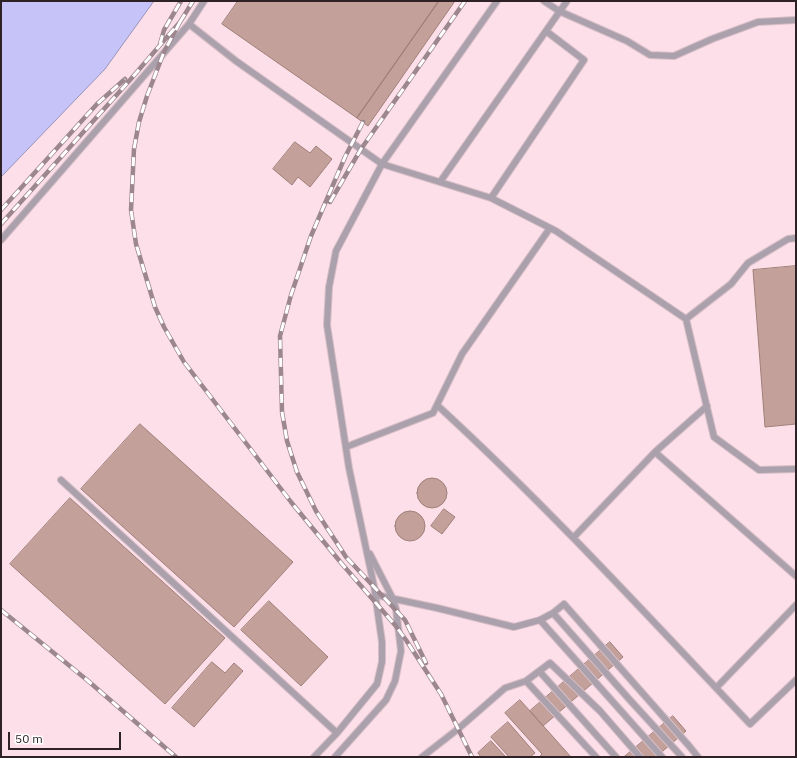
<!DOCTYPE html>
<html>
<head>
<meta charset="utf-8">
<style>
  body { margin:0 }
  #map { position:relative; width:797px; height:758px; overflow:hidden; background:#fcdfe9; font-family:"IBM Plex Sans",sans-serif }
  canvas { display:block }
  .frame { position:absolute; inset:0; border:2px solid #2f2227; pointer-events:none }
  .scale { position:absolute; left:8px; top:732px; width:113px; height:18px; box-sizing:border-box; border:2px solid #2f2227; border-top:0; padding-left:5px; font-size:12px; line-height:14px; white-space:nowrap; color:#2f2227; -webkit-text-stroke:3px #fff; paint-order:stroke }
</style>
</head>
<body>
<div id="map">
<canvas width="797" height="758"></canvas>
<div class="frame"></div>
<div class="scale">50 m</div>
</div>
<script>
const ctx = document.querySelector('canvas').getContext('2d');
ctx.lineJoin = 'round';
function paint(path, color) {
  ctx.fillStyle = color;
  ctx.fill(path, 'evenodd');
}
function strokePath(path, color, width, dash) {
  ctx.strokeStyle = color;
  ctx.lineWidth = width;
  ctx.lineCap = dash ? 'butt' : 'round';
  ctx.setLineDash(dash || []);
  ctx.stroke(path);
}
const water = new Path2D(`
  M1,1H154L105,69L1,177Z`);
paint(water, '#c5c3f8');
strokePath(water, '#9893b9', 1);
const building = new Path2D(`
  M238,1H439L357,118L222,24Z
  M439,1H455L368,126L357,118Z
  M295,142L310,153L316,146L332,159L310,187L298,177L292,185L273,169Z
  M796,266V424L765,427L753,270Z
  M140,424L293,562L234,627L81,489Z
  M417 493a15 15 0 1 1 30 0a15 15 0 1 1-30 0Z
  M70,498L225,638L165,704L10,564Z
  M444,509L455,517L442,534L431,526Z
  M395 526a15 15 0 1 1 30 0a15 15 0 1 1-30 0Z
  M269,601L328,657L301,686L241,630Z
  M610,642L623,657L543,726L530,711Z
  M212,662L225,673L234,663L243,671L194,727L172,708Z
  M520,700L530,711L571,757H539L542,754L505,713Z
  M673,716L686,731L656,757H624Z
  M508,722L535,753L530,757H509L491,737Z
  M491,741L506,757H481L478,753Z`);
paint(building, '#c3a09a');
strokePath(building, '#a07f79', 1);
const lane = new Path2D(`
  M544,1L559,11L627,41L650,55L674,56L712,39L758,22L796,20
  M189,24L204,1
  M440,182L567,1
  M491,198L584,60L546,31
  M1,240L189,24L236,61L382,164L491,198L556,231L686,319L714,437L759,470L796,469
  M686,319L731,284L748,263L788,239L796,238
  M437,405C547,506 648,616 750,724L796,680
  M346,447L433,413L462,354L550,228
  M655,452L796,576
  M61,480L337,733
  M574,537L655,452L707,406
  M376,595L437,608L514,627L540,620L553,613L564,604L690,747L698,757
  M553,613L629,699L682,757
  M540,620L662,757
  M540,672L616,757
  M526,681L596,757
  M716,688L796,605
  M314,757L337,733L377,684L382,662V642L374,586L349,468L327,325L329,287L336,251L382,164L497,1
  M335,757L386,700L395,681L401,651L396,609L393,599L370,554
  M422,757L458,729L505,688L526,681L550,663L600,711L640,757`);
strokePath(lane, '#d7bdc6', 8);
strokePath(lane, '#aaa1ac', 6);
const rail = new Path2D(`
  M180,22L164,52L147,96L139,122L134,149L131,210L136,244L155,307L164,327L184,362L291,502L342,564L395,625L406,640L441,694L472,757
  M160,44L164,30L181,1
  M363,122L345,157L311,236L291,295L280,336L282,412L287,441L297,472L316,511L346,557L405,620L426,663
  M330,202L361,149L465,1
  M1,210L97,104L125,79
  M1,224L130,80L180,22L193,1
  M1,610L87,680L176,757`);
strokePath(rail, '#9d878f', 4.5);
strokePath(rail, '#fff', 3, [9]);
</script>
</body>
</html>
